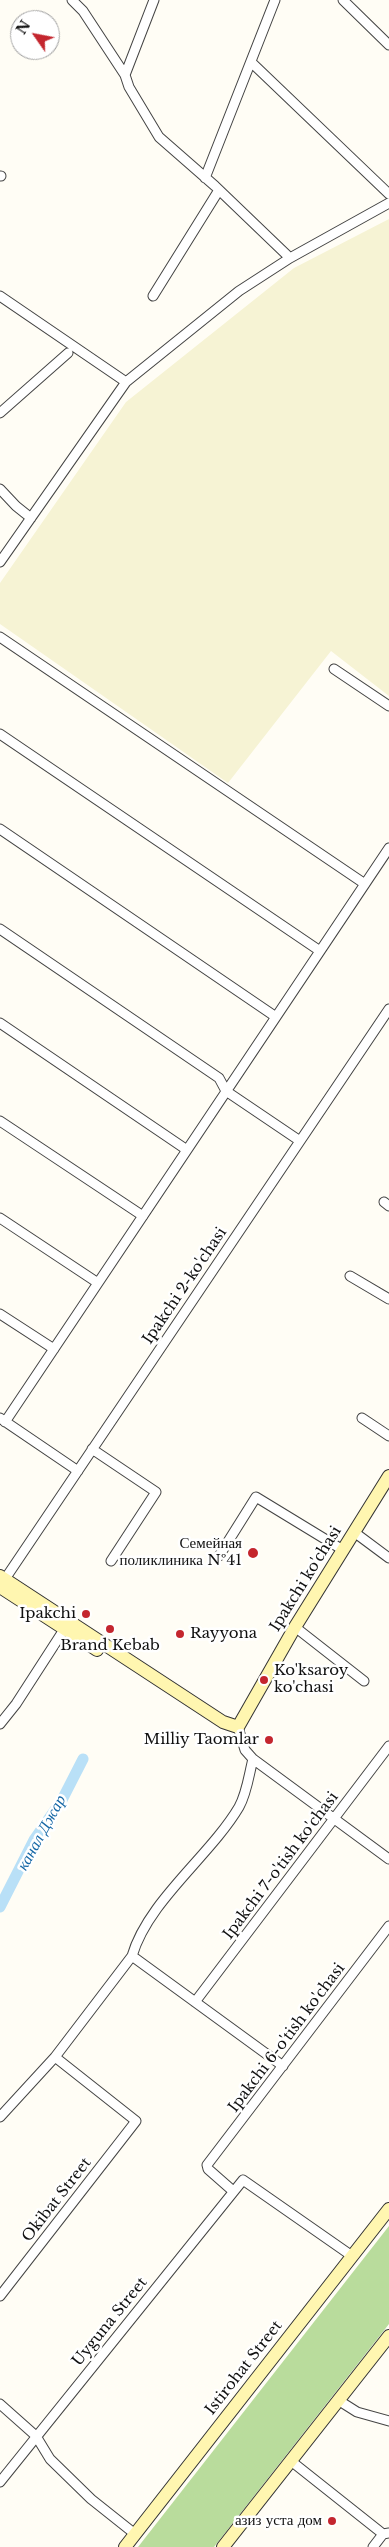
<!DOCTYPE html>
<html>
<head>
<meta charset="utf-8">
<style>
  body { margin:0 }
  #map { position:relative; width:389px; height:2547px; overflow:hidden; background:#fffdf5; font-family:"Libre Baskerville",serif }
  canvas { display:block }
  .north { position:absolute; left:10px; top:10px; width:50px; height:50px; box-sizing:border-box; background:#fff; border:1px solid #a0a0a0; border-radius:50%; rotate:303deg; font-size:14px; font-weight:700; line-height:20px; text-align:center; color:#111 }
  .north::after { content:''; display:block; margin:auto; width:18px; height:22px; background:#c4262e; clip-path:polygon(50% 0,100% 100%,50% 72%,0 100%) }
</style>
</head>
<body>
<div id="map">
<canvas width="389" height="2547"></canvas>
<div class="north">N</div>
</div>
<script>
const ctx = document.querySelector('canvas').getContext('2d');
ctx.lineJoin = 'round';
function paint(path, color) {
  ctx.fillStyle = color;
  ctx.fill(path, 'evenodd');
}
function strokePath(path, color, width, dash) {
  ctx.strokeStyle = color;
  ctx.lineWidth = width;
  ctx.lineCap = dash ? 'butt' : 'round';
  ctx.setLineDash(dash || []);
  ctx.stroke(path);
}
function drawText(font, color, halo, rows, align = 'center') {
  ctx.font = font + ' "Libre Baskerville",serif';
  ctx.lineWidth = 5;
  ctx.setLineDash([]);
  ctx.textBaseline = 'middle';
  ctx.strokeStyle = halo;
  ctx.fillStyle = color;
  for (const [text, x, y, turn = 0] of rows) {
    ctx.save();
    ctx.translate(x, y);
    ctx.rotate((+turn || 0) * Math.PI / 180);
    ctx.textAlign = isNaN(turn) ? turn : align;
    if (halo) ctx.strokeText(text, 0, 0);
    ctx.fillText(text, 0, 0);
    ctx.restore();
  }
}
paint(new Path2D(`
  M389,219V696L331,651L228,783L0,624V583L126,402L294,268Z`), '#f6f3d4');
paint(new Path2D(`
  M389,2226V2324L214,2547H138Z`), '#b9dc9c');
strokePath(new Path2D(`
  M0,1907L34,1840L62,1800L83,1759`), '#b9e0f7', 11);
const minor = new Path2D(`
  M72,0L83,11L125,75L129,87L159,137L215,186L290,258
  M343,0L389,45
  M251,62L389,194
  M125,75L154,0
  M0,176H1
  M205,178L275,0
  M0,296L126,382
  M153,296L219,190
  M0,413L68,353
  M0,489L16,506L31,518
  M0,562L126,382L239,291L290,258L389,203
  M0,637L365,884
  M334,669L389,706
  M0,734L320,951
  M0,829L276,1017
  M0,929L219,1078L226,1091L300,1141
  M0,1023L187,1150
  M0,1121L143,1216
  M384,1202L389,1206
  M0,1218L98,1283
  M350,1276L389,1299
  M0,1314L54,1349
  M0,1418L78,1471
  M362,1418L389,1436
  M5,1422L389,848
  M92,1449L156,1492L111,1561
  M354,1532L389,1558
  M219,1556L256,1497L343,1550
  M5,1579L389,1009
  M295,1627L364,1681
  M0,1724L16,1704L67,1625
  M238,1727L245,1750L253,1759L389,1859
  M132,1956L283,2066
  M195,2002L389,1746
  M0,2117L55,2057
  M233,2191L208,2169L207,2165L389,1926
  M0,2296L136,2121L55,2057L132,1956C148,1901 210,1856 239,1807C247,1793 249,1774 253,1759
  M338,2400L357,2412L389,2421
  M0,2404L36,2436L50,2459L91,2499L135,2534
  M291,2461L383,2534
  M0,2482L243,2180L352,2256
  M373,2547L383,2534L389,2533`);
const secondary = new Path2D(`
  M0,1576L223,1722L238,1727
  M0,1587L97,1650
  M238,1727L295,1627L389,1476
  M125,2547L389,2209
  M223,2547L389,2336`);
strokePath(minor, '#444', 11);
strokePath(secondary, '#333', 14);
strokePath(minor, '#fff', 9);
strokePath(secondary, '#fff6b0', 12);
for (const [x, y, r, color] of [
  [253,1553,6,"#c4262e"],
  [86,1614,5,"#c4262e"],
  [110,1629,5,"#c4262e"],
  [180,1634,5,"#c4262e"],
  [264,1680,5,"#c4262e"],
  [269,1740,5,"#c4262e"],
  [332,2521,5,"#c4262e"]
]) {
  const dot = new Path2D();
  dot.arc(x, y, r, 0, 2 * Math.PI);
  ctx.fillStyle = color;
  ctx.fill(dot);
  strokePath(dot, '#fff', 2);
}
drawText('15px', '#111', '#fff', [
  ["Ipakchi 2-ko'chasi",185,1286,-56],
  ["Ipakchi ko'chasi",306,1579,-58],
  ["Ipakchi 7-o'tish ko'chasi",281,1866,-53],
  ["Ipakchi 6-o'tish ko'chasi",287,2038,-53],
  ["Okibat Street",57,2200,-52],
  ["Uyguna Street",110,2322,-51],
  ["Istirohat Street",244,2368,-52]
]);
drawText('15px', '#111', '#fff', [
  ["Семейная",242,1544],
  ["поликлиника №41",242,1561],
  ["Ipakchi",76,1614],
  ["Rayyona",190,1634,"left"],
  ["Brand Kebab",110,1646,"center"],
  ["Ko'ksaroy",274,1671,"left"],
  ["ko'chasi",274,1688,"left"],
  ["Milliy Taomlar",259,1740],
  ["азиз уста дом",322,2521]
], 'right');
drawText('italic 16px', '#1768a6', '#fff', [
  ["канал Джар",42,1833,-61]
]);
</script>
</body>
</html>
